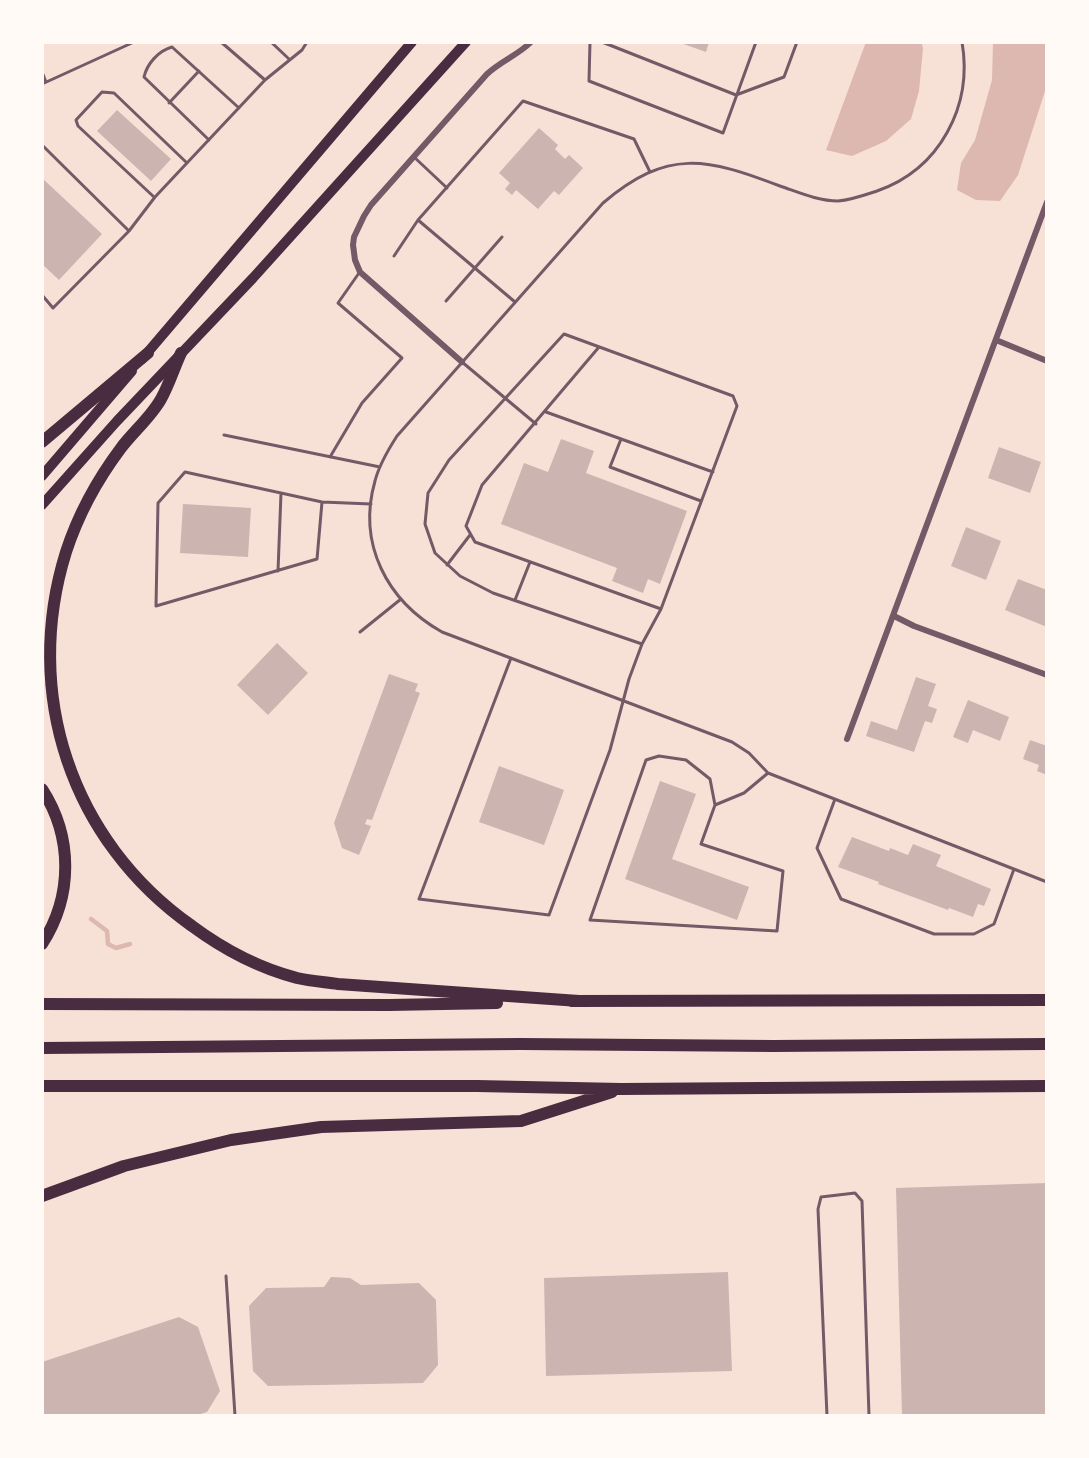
<!DOCTYPE html>
<html>
<head>
<meta charset="utf-8">
<style>
  body { margin:0 }
  #map { position:relative; width:1089px; height:1458px; overflow:hidden; background:#f7e1d7; font-family:"Open Sans",sans-serif }
  canvas { display:block }
  .frame { position:absolute; inset:0; border:44px solid #fffaf5; pointer-events:none }
</style>
</head>
<body>
<div id="map">
<canvas width="1089" height="1458"></canvas>
<div class="frame"></div>
</div>
<script>
const ctx = document.querySelector('canvas').getContext('2d');
ctx.lineJoin = 'round';
function paint(path, color) {
  ctx.fillStyle = color;
  ctx.fill(path, 'evenodd');
}
function strokePath(path, color, width, dash) {
  ctx.strokeStyle = color;
  ctx.lineWidth = width;
  ctx.lineCap = dash ? 'butt' : 'round';
  ctx.setLineDash(dash || []);
  ctx.stroke(path);
}
paint(new Path2D(`
  M866,42H921L923,48L919,91L911,119L886,141L852,156L826,150Z
  M993,42H1047V85L1018,175L1000,201L976,200L957,190L961,163L975,140L992,80Z`), '#dcb8b0');
strokePath(new Path2D(`
  M91,919L107,931L108,944L116,948L130,944`), '#dcb8b0', 4.5);
paint(new Path2D(`
  M678,42H709L706,52Z
  M117,110L171,159L151,181L97,131Z
  M539,128L558,145L555,149L565,159L569,155L583,168L559,195L554,191L538,209L516,190L512,195L505,189L510,183L499,173Z
  M42,178L102,234L59,280L42,264Z
  M561,439L594,451L586,473L687,511L660,584L648,579L643,593L612,581L617,568L501,524L524,463L548,472Z
  M999,447L1041,462L1030,493L988,478Z
  M183,504L251,508L248,557L180,553Z
  M966,527L1001,541L986,580L951,566Z
  M1018,579L1047,590V627L1005,610Z
  M277,643L308,673L268,715L237,685Z
  M389,674L418,684L415,691L420,693L372,820L367,819L365,824L371,826L359,855L342,848L334,823Z
  M916,677L936,684L928,706L937,709L932,723L925,721L914,752L866,736L871,721L897,730Z
  M968,700L1009,717L1000,741L973,730L968,743L953,737Z
  M1030,740L1047,746V775L1037,771L1039,765L1023,759Z
  M499,766L564,790L544,845L479,822Z
  M660,781L696,794L672,859L749,887L737,920L625,879Z
  M852,837L889,851L890,848L908,855L913,844L941,855L936,866L991,889L984,906L978,904L973,917L949,908L948,910L878,884L879,882L838,867Z
  M1047,1183V1416H902L896,1188Z
  M728,1272L732,1371L546,1376L544,1278Z
  M331,1277L350,1278L361,1285L419,1283L436,1300L438,1365L423,1383L268,1386L253,1371L249,1306L266,1288L324,1287Z
  M179,1317L198,1327L220,1391L207,1412L194,1416H42V1362Z`), '#ccb4b1');
strokePath(new Path2D(`
  M221,42L265,80
  M271,42L289,59
  M590,42L589,81L723,133L756,42
  M602,42L736,95L784,77L797,42
  M962,42C973,106 940,169 877,191C865,195 851,200 838,201C818,201 798,192 780,186C706,158 668,148 603,203L397,436C388,450 379,465 375,481C357,544 387,601 442,632L732,742L749,753L768,773L1047,882
  M42,72L46,82
  M42,84L134,42
  M169,103L199,71
  M209,140L144,77C147,64 158,51 172,47L239,108
  M42,145L129,231
  M414,157L447,188
  M154,197L78,126L76,120L102,92L114,93L187,163
  M418,220L515,302
  M394,256L418,220L523,101L634,139L650,172
  M42,295L53,308L129,231L155,197L265,80L302,50L307,42
  M446,301L502,237
  M599,347L482,485L466,526L475,542L661,609
  M462,362L536,424
  M546,412L713,472
  M224,435L380,467
  M621,439L610,467L701,501
  M330,457L362,403L402,358L338,303L359,273
  M322,502L317,559L156,606L158,503L185,472L322,502L371,504
  M447,565L470,535
  M278,571L281,493
  M515,600L530,562
  M360,632L401,599
  M511,658L419,899L549,915L610,750L629,679L642,644L661,609L737,406L733,396L564,334L449,460L428,493L425,524L435,553L460,576L493,593L642,644
  M659,756L686,760L710,779L715,805L701,844L783,871L777,931L590,920L646,760Z
  M835,799L817,848L841,899L934,934H974L994,924L1014,869
  M715,805L744,793L768,773
  M226,1276L235,1416
  M827,1416L818,1209L821,1197L855,1193L862,1201L869,1416`), '#755966', 3);
strokePath(new Path2D(`
  M996,340L1047,361
  M462,362L360,272L355,260L353,245L354,237L364,216L371,205L487,74C501,61 518,55 531,42
  M894,616L914,626L1047,675
  M847,739L1047,202`), '#755966', 6);
strokePath(new Path2D(`
  M142,359L412,42
  M42,476L132,371
  M42,505L117,421L253,278L466,42`), '#4a2c40', 10);
strokePath(new Path2D(`
  M181,353C174,368 169,385 161,399C151,417 133,432 121,448C97,480 78,515 66,552C22,693 71,841 192,926C223,949 259,968 297,978C310,981 324,982 338,984L579,1001
  M42,442L148,353
  M42,789C73,837 73,896 42,944
  M571,1001L1047,1000
  M42,1004L389,1005L497,1003
  M42,1048L520,1044L773,1046L1047,1044
  M42,1086H477L621,1089L1047,1086
  M42,1196L124,1166L231,1140L321,1127L521,1121L612,1092`), '#4a2c40', 12);
</script>
</body>
</html>
